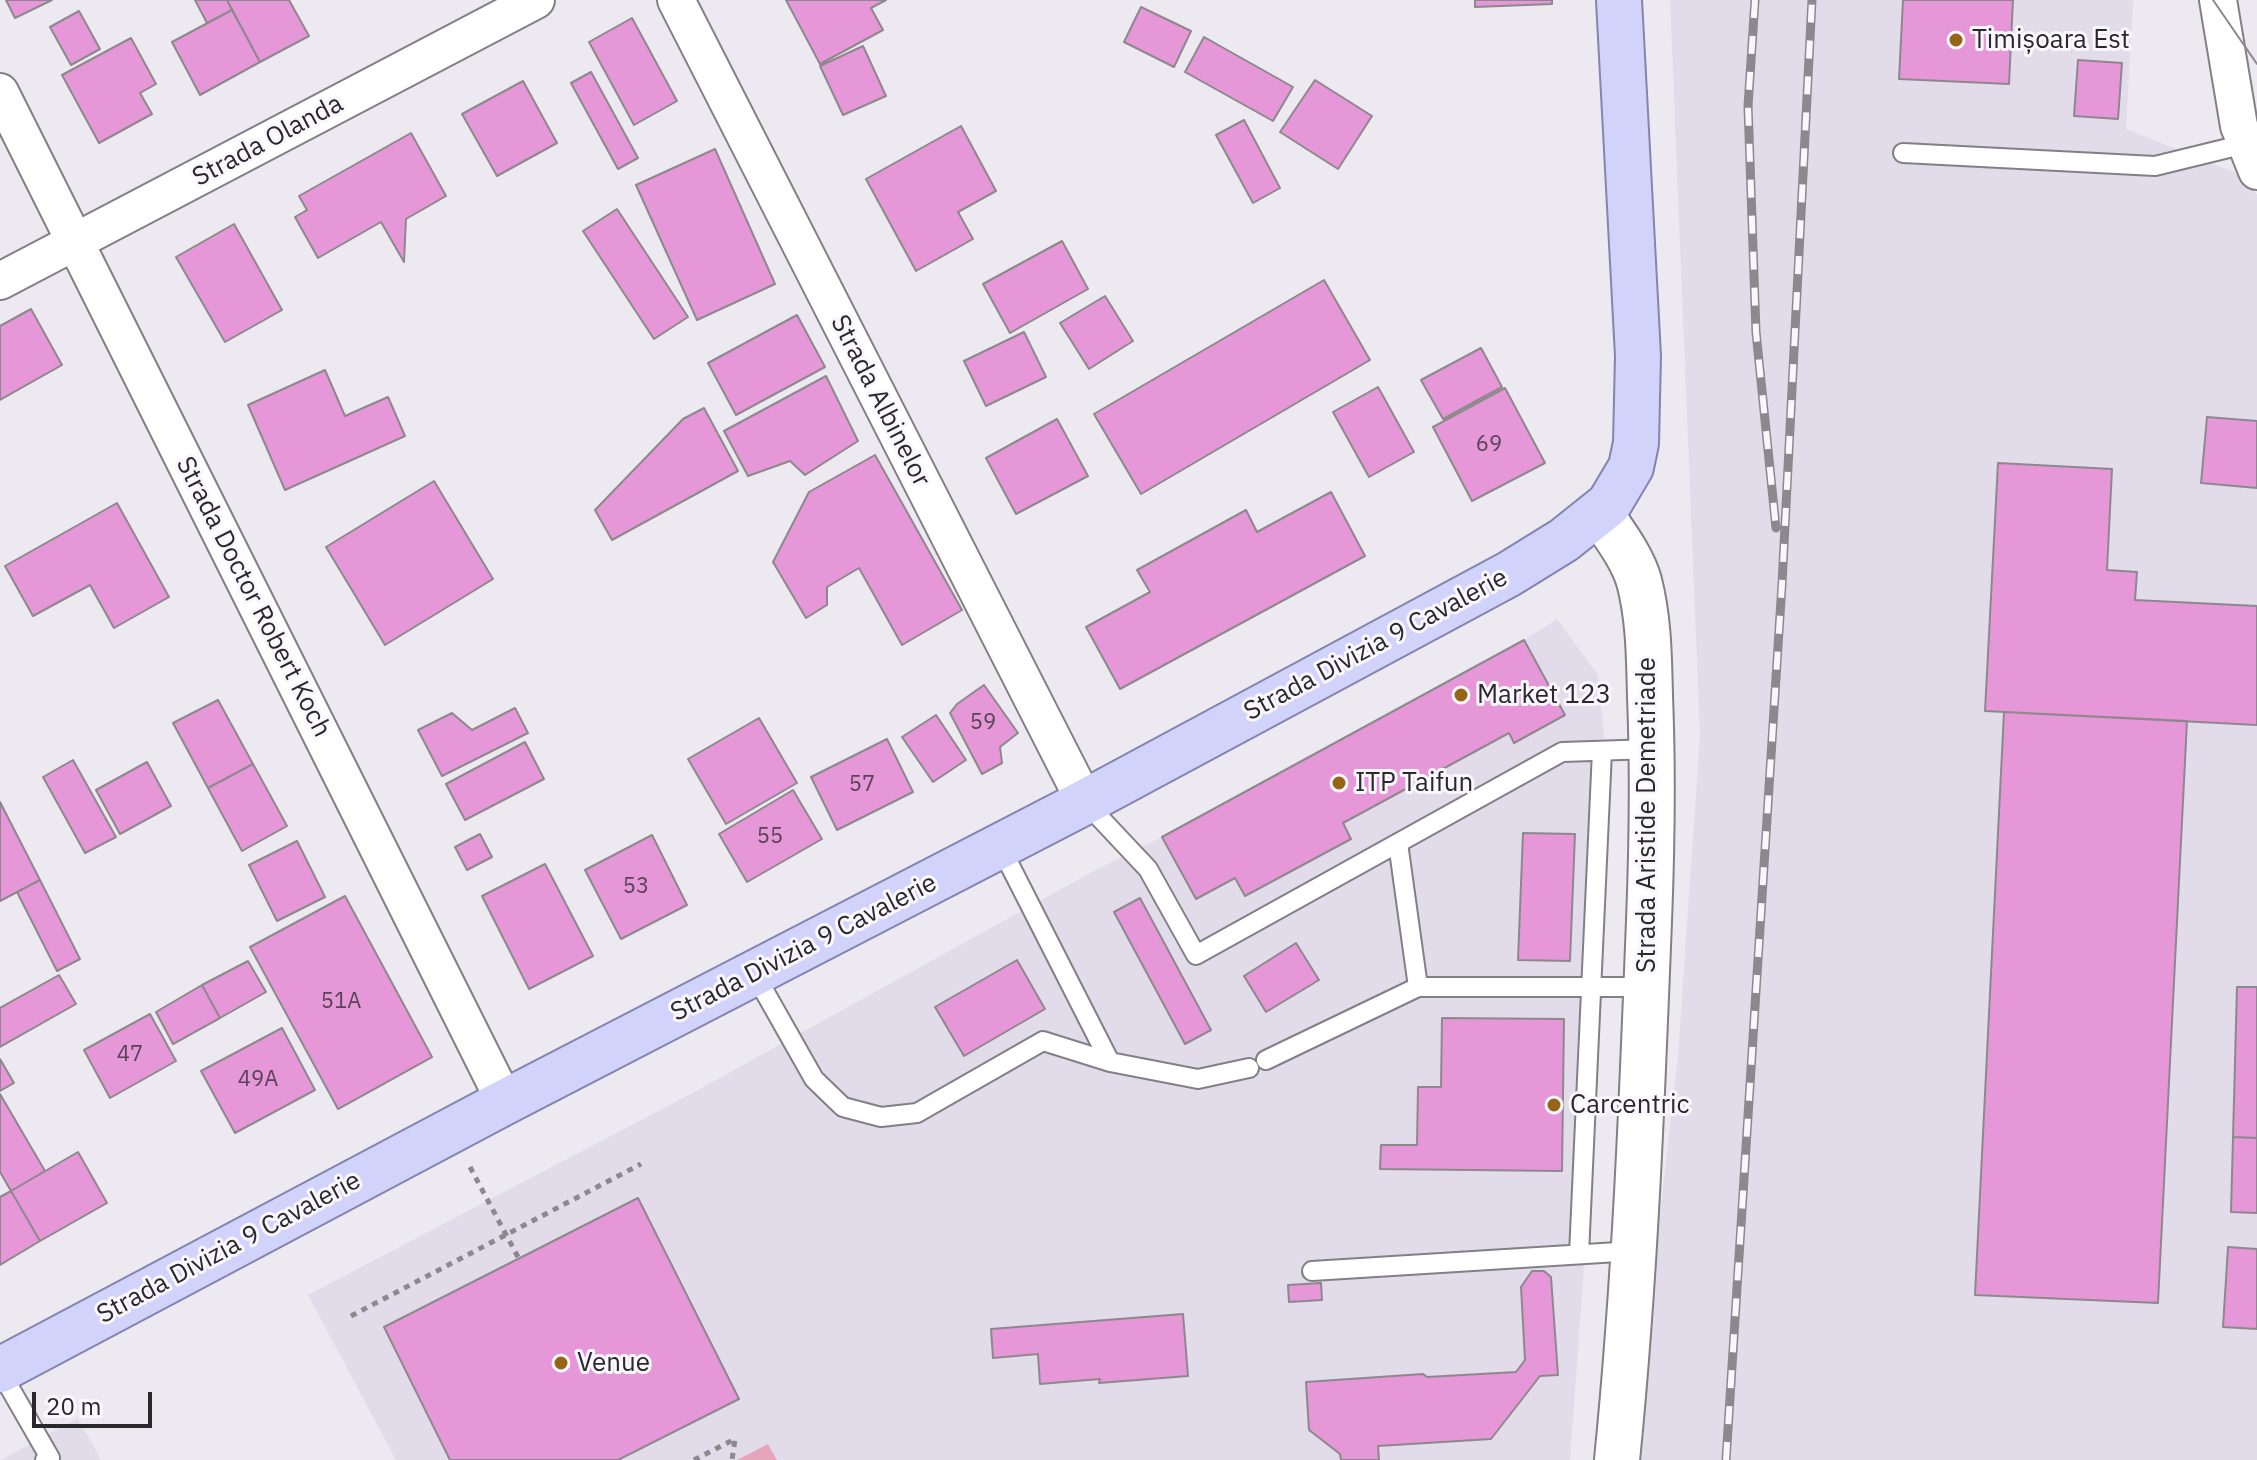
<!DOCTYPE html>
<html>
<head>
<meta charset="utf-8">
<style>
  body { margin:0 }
  #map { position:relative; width:2257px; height:1460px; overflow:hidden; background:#ece9f0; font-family:"IBM Plex Sans",sans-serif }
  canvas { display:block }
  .scale { position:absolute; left:32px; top:1392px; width:120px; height:36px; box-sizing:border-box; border:4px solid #29282a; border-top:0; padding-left:10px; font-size:24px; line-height:28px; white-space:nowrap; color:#29282a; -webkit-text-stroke:6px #faf6fd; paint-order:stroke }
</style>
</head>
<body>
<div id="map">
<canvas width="2257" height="1460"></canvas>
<div class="scale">20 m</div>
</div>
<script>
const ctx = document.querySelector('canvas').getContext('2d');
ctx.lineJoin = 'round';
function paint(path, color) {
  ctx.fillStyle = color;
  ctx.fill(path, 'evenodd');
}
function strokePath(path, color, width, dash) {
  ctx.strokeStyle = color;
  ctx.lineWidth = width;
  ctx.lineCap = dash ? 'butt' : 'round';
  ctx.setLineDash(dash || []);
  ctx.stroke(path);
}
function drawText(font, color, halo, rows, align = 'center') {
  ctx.font = font + ' "IBM Plex Sans",sans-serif';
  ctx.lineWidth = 6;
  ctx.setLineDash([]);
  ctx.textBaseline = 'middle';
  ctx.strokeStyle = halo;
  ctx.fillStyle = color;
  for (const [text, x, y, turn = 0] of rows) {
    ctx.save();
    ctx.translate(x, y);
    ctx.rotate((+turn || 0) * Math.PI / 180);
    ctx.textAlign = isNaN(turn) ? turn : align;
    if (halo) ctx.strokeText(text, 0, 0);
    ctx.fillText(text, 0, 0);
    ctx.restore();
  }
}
paint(new Path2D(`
  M1670,0H2133L2126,129L2236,173L2257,195V1460H1632L1678,1055L1700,735Z
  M1557,619L1598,675L1607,764L1597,1086L1570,1460H396L308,1295L687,1096L1092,872L1162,837L1524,640Z
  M78,1418L101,1460H1Z`), '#e2dbe9');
paint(new Path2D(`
  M768,1444L777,1460H737Z`), '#e5a6bb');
const building = new Path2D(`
  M6,0H52L15,18Z
  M195,0H227L232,10L207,23Z
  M227,0H289L309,36L260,62Z
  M786,0H886L871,8L883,30L820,64Z
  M1475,0H1552V4L1475,7Z
  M1903,0H2013L2009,84L1899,79Z
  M1141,7L1191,31L1174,67L1124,42Z
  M232,10L260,62L200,95L172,42Z
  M79,11L100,49L71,65L50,27Z
  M632,18L677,101L634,125L589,42Z
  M1204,37L1293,87L1273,121L1185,72Z
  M131,38L156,84L140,93L152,114L99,143L62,75Z
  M863,46L886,96L843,115L820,66Z
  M2078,60L2122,63L2118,119L2074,116Z
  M591,72L638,158L618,169L571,83Z
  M1315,80L1372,116L1338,169L1280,132Z
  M523,81L557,143L497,176L462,114Z
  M1244,120L1280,188L1253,203L1216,135Z
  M961,126L996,191L958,212L973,239L916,271L866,179Z
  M411,133L446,196L406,219L404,262L381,222L318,258L295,217L307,210L299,196Z
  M715,149L775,284L697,320L636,185Z
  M617,209L688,317L654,339L583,231Z
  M234,224L282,310L225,342L176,257Z
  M1062,241L1088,289L1010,333L983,284Z
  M1324,280L1370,360L1141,494L1094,414Z
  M1105,296L1133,341L1089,369L1060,323Z
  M31,309L62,365L0,400V326Z
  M797,315L825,367L736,415L708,363Z
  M1024,332L1046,377L986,406L964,361Z
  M1481,348L1502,387L1443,419L1421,380Z
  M325,370L345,416L388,397L405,436L285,490L248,405Z
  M826,376L858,441L805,475L790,461L748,476L724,431Z
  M1378,387L1414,452L1369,477L1333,412Z
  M1505,388L1545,463L1472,501L1433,427Z
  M704,408L738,471L612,540L595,510L683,419Z
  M2207,417L2257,421V488L2201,483Z
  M1057,419L1088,476L1016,514L986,458Z
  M875,455L962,610L902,645L859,568L827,587V605L806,618L773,562L809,492Z
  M1998,463L2112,469L2107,570L2137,572L2135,600L2257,606V725L1985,711Z
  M434,481L493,579L385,645L326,547Z
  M1331,492L1365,556L1120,689L1086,627L1150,592L1137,570L1246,510L1257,532Z
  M117,503L169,597L114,628L90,585L33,616L5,566Z
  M1524,640L1565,715L1514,743L1509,733L1343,823L1351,839L1245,896L1235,878L1196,899L1162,837Z
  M984,685L1018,733L1000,747L1002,763L982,774L950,713L957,704Z
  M218,700L253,764L208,788L173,723Z
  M515,708L528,733L442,776L418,730L452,713L472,730Z
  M2004,712L2187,721L2158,1303L1975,1295Z
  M936,715L966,760L933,782L902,737Z
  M759,718L797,783L726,824L688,759Z
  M887,739L913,792L837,830L811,777Z
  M525,742L544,779L465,820L446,784Z
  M73,760L116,837L85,853L43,777Z
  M147,762L171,806L120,834L96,790Z
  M253,764L287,826L242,851L208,788Z
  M793,790L822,839L747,882L719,834Z
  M0,802L40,880L0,901Z
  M1523,833L1575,834L1570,961L1518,960Z
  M480,834L492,857L467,870L455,847Z
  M652,835L687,905L621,939L585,870Z
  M297,841L325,897L277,921L249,865Z
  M545,864L593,956L529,989L482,896Z
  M40,880L80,959L57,971L17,892Z
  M345,896L432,1057L338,1109L250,947Z
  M1140,898L1211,1030L1185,1044L1114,912Z
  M1296,943L1319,980L1266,1012L1244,976Z
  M1017,960L1045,1009L964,1056L935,1007Z
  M248,961L266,992L220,1018L202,985Z
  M59,975L76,1004L0,1047V1008Z
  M202,985L220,1018L173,1044L156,1012Z
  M2237,987H2257V1138L2233,1137Z
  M150,1014L176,1061L110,1098L84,1050Z
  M1442,1018L1564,1019L1562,1171L1380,1169L1381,1145H1417L1418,1087H1441Z
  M282,1028L315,1090L235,1133L201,1071Z
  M0,1059L14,1083L0,1091Z
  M0,1094L45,1171L11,1191L0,1172Z
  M2233,1137L2257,1138V1213L2231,1212Z
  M78,1152L107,1203L40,1241L11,1191Z
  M11,1191L40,1241L0,1265V1197Z
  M638,1198L739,1399L618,1460H450L384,1327Z
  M2228,1247L2257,1249V1329L2223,1327Z
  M1532,1271H1544L1551,1277L1558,1375L1540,1376L1491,1439L1378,1446L1379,1460H1341L1340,1454L1309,1430L1306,1382L1423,1374L1427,1377L1516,1372L1525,1360L1521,1287Z
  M1321,1283L1322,1300L1289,1302L1288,1285Z
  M1183,1314L1188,1376L1099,1383L1100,1379L1040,1384L1038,1354L993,1358L991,1329Z`);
paint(building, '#e597d8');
strokePath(building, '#8e888d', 2);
const service = new Path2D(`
  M1903,153L2155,166L2245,144
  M1085,802L1148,869L1196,955L1562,752L1652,749
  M1398,843L1418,987
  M1000,846L1110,1062
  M754,973L814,1079L843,1107L881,1117L917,1113L1043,1041L1110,1062L1198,1079L1249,1068
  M1266,1060L1418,987H1646
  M1579,1254L1602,751
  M1312,1271L1634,1251
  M0,1371L50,1458L45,1460`);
const minor = new Path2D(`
  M676,0L1085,802
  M2218,0L2239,126L2257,171
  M0,92L505,1102
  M0,281L536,0`);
const tertiary = new Path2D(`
  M1600,513C1614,534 1632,557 1639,581C1649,619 1649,658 1650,696C1653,771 1652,846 1649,921C1642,1101 1635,1281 1617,1460`);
const primary = new Path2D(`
  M0,1370L505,1102L1085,802L1509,574L1564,540L1609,504L1631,467L1636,443L1638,356L1619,0`);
strokePath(service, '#827f85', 22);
strokePath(minor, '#827f85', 40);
strokePath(tertiary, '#827f85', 48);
strokePath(primary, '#8384b0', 48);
strokePath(new Path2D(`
  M470,1167L519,1259
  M351,1316L641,1164
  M694,1460L735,1439L732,1460`), '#8b898e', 5, [6, 6]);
strokePath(service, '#fff', 18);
strokePath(minor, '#fff', 36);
strokePath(tertiary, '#fff', 44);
strokePath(primary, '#d2d3fb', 44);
strokePath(new Path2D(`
  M2213,0L2257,64`), '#8b898d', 2);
const rail = new Path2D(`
  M1755,0L1748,106L1756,332L1776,528
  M1726,1460L1782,584L1812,0`);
strokePath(rail, '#8b898d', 9);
strokePath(rail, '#faf6fd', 6, [18]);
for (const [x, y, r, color] of [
  [1956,40,8,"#966317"],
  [1461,695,8,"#966317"],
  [1339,783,8,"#966317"],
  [1554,1105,8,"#966317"],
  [561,1363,8,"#966317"]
]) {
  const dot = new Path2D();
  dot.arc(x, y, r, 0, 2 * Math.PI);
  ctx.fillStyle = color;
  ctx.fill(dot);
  strokePath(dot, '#faf6fd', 3);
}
drawText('22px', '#584456', null, [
  ["69",1489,445],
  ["59",983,723],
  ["57",862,785],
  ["55",770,837],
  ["53",636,887],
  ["51A",341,1002],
  ["47",130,1055],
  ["49A",258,1080]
]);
drawText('26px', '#29282a', '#faf6fd', [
  ["Timișoara Est",1972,40],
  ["Market 123",1477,695],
  ["ITP Taifun",1355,783],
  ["Carcentric",1570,1105],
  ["Venue",577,1363]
], 'left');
drawText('26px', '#29282a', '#faf6fd', [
  ["Strada Olanda",268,141,-28],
  ["Strada Albinelor",880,401,63],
  ["Strada Doctor Robert Koch",253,597,63],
  ["Strada Divizia 9 Cavalerie",1376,645,-28],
  ["Strada Aristide Demetriade",1647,815,-90],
  ["Strada Divizia 9 Cavalerie",804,948,-27],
  ["Strada Divizia 9 Cavalerie",229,1248,-28]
]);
</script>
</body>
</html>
